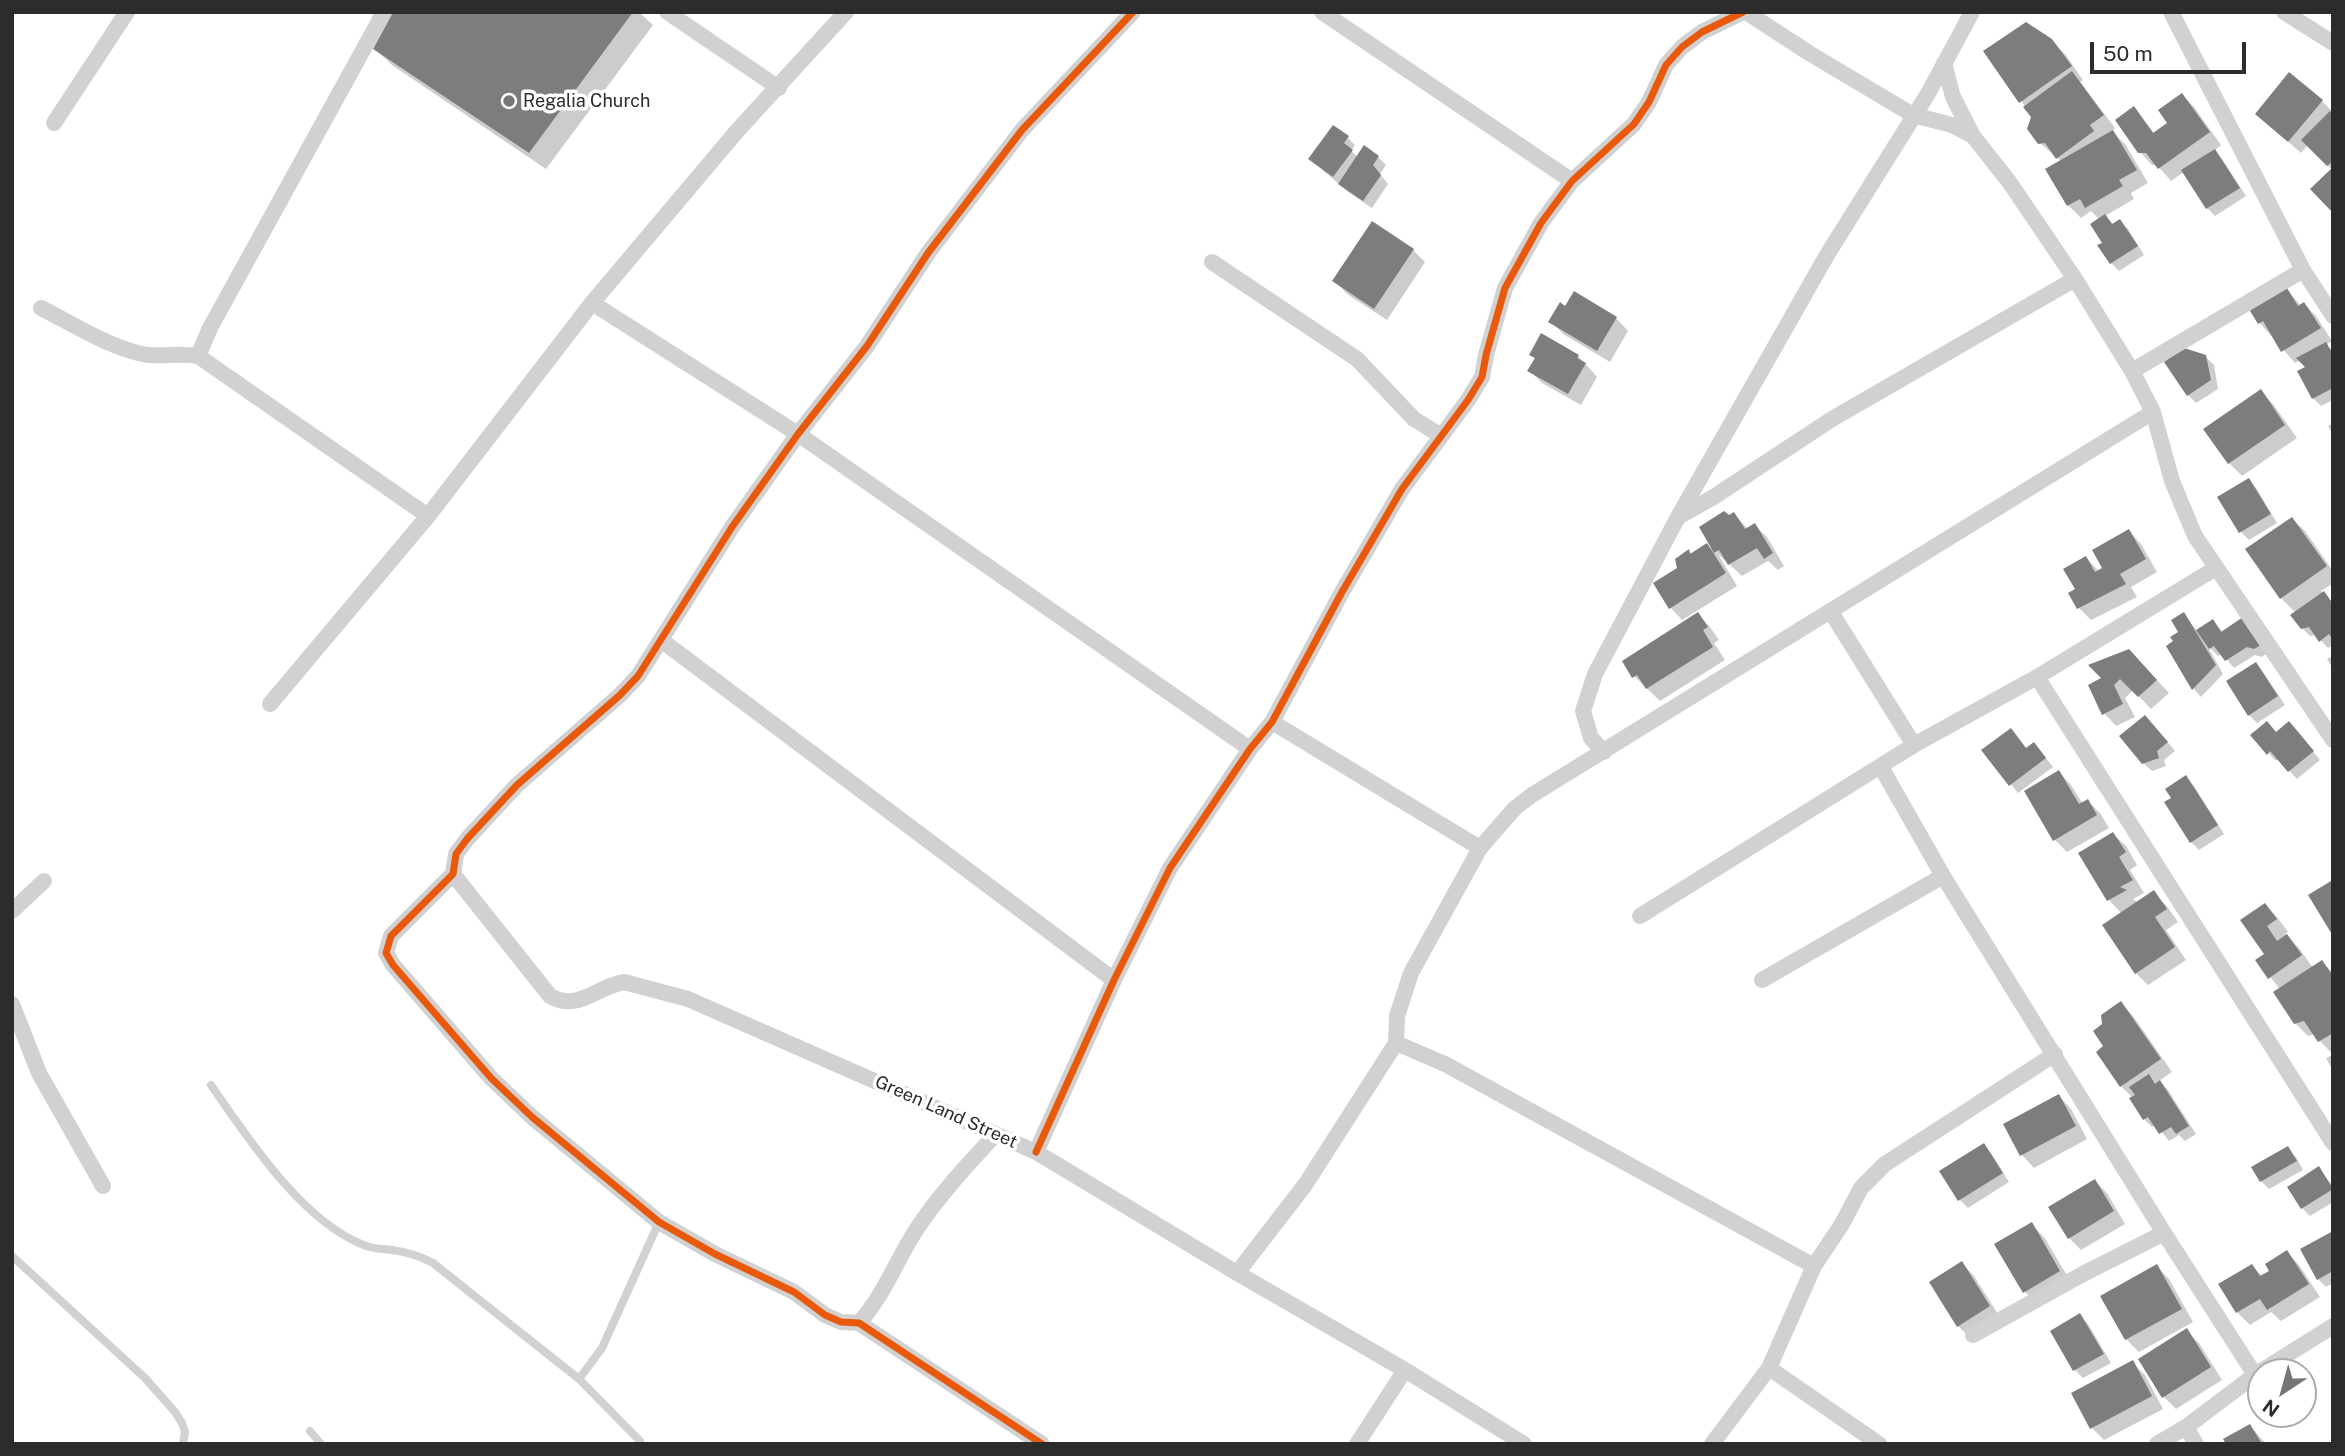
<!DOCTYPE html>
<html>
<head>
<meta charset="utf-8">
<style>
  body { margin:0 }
  #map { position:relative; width:2345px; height:1456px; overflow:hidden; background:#fff; font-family:"Public Sans",sans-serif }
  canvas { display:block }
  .frame { position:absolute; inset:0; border:14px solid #2c2c2c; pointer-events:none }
  .north { position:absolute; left:2247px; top:1358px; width:70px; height:70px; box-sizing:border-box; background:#fff; border:2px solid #ababab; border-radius:50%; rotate:216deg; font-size:19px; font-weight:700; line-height:28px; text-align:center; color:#2c2c2c }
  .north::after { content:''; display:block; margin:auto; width:24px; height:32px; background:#767676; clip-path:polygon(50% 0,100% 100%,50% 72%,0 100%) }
  .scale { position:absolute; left:2090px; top:42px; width:156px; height:32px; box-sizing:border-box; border:4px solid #2c2c2c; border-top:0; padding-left:9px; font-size:21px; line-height:24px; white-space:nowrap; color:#2c2c2c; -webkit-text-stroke:5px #fff; paint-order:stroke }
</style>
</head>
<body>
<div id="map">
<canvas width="2345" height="1456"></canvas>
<div class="frame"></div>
<div class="north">N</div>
<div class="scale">50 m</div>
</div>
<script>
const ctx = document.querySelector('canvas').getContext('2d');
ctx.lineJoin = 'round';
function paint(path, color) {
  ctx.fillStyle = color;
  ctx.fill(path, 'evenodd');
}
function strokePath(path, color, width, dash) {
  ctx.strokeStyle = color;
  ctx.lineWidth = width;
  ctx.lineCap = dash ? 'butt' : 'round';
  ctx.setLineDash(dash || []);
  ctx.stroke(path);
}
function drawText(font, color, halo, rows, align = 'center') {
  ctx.font = font + ' "Public Sans",sans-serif';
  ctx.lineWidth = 7;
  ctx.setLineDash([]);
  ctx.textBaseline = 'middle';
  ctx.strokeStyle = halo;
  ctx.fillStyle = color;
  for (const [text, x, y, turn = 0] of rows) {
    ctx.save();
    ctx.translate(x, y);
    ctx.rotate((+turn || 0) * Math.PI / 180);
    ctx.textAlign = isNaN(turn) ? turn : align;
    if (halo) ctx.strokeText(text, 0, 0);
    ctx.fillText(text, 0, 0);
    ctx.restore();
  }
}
paint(new Path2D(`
  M395,12H639L653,25L546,169L392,65L375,49Z
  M2051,40L2065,54L2083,80L2080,82L2115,128L2112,131L2125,144L2148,183L2131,193L2134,199L2105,216L2114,225L2120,221L2128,229L2144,255L2119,271L2111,263L2099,219L2091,211L2081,218L2068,205L2062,162L2040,143L2033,117L1985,52Z
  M2182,95L2194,107L2221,145L2214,151L2222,159L2246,196L2215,216L2207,208L2184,172L2171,181L2157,165H2152L2140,152L2134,108L2155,134L2170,124Z
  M2322,101L2333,112V211L2332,170L2308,145L2301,153L2257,114Z
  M1347,137L1355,145L1351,151L1358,157H1378L1386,165L1380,174L1388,184L1372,208L1348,192L1318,166Z
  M1413,250L1425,262L1387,320L1347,294L1335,281Z
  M2287,290L2301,306L2304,304L2316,316L2332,341L2326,345L2333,351V400L2321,406L2313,398L2308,367L2300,360L2295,363L2259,322Z
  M1566,308L1616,318L1628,331L1610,362L1563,334L1551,321Z
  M1531,354L1578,356L1590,369L1597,377L1581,405L1542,383L1530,371L1536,360Z
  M2205,356L2214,365L2218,389L2196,403L2188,395Z
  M2261,391L2273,404L2297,438L2242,476L2229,463Z
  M2333,423V434L2328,426Z
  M2248,480L2256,488L2277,523L2249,540L2241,532Z
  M1734,514L1748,529L1754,525L1767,537L1784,566L1778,570L1768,561L1742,576L1718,554L1737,586L1682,620L1670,607L1679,569L1689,551L1692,554L1707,545L1718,554L1701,527Z
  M2292,519L2305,531L2333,571V583L2321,591L2333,603V645L2328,648L2316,635L2310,636L2302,628L2296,613L2281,598Z
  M2129,531L2141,544L2157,572L2131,587L2137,597L2091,620L2079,608L2086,558L2099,571L2105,568Z
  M1698,614L1710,627L1719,640L1714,643L1725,660L1660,701L1634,676Z
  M2184,614L2197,631L2213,621L2223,632L2242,620L2267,653L2262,657L2255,655L2234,668L2222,654L2218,656L2207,645L2223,674L2201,697L2194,689L2168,646L2181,633Z
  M2333,656V669L2327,659Z
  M2142,664L2169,693L2151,709L2133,690L2125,698L2135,717L2116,726L2104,713L2090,686Z
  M2255,664L2263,672L2285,705L2257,723L2249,715Z
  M2153,725L2175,751L2164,760L2166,766L2152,771L2143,763Z
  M2296,731L2320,760L2297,779L2278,758L2276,761L2252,735Z
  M1984,750H2027L2042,753L2053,767L2018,793Z
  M2059,772L2071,785L2083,804L2088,801L2100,813L2109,828L2067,852L2055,840Z
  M2186,778L2194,786L2224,834L2199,850L2191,842L2173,798Z
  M2113,834L2126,846L2137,865L2130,870L2144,893L2133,899L2138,903L2153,893L2166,905L2178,922L2166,930L2186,960L2148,985L2136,973L2122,914L2109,900L2080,854Z
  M2265,905L2277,917L2288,932L2285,934L2299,948L2313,968L2322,962L2333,973V1071L2326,1058L2333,1055L2314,1034L2308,1036L2295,1023L2280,989L2257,961L2267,954Z
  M2121,1003L2133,1016L2172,1072L2159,1081L2168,1090L2196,1134L2185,1141L2179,1135L2169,1141L2156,1125L2152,1127L2144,1119L2131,1099L2133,1098L2121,1086L2106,1047L2104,1025Z
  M2059,1096L2071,1109L2087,1139L2034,1168L2022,1155L2005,1125Z
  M1983,1145L1991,1153L2009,1182L1968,1208L1960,1200Z
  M2288,1149L2296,1157L2303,1170L2269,1189L2261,1181Z
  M2319,1169L2333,1186V1202L2310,1216L2302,1208Z
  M2095,1181L2107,1193L2125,1224L2081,1250L2069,1238Z
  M2032,1225L2044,1237L2072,1284L2037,1304L2024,1291Z
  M2333,1233V1283L2326,1287L2318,1279Z
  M2287,1252L2299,1265L2320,1297L2281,1321L2271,1312L2250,1325L2237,1312L2220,1285L2252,1266L2263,1277L2272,1271Z
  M1962,1263L1974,1276L2001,1319L1971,1338L1958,1326Z
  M2156,1266L2169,1279L2193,1322L2139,1352L2126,1339Z
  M2080,1316L2088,1324L2111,1363L2083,1378L2075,1370L2052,1331Z
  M2186,1331L2199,1343L2222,1380L2176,1409L2163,1396Z
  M2132,1363L2145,1375L2163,1409L2104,1440L2092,1428Z
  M2250,1426L2266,1444H2228Z`), '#0003');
paint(new Path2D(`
  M393,12H633L529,153L373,49Z
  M2026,22L2052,39L2072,66L2019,103L1983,51Z
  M2072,71L2104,115L2090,125L2094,131L2056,159L2045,143L2038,144L2027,129L2031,117L2023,107Z
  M2289,72L2323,100L2288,142L2255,114Z
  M2182,93L2210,132L2158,169L2146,153H2138L2115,120L2134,106L2153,133L2167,123L2158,110Z
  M2330,111L2333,114V161L2327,166L2301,140Z
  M1333,125L1349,136L1344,143L1353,150L1333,177L1308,159Z
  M2113,130L2137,170L2119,180L2123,186L2085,208L2080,199L2067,206L2045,169Z
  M1364,145L1379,156L1373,165L1381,175L1363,201L1338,184Z
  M2215,149L2240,188L2206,209L2181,170Z
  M2333,167V213L2310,189Z
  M2105,214L2112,224L2120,219L2138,246L2110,264L2097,245L2102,243L2090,224Z
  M1372,221L1414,249L1374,309L1332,281Z
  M2287,288L2298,306L2304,302L2321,328L2281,352L2263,321L2258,324L2247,306Z
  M1574,291L1617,317L1597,351L1548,322L1560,302L1565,306Z
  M1541,333L1579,355L1577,358L1586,363L1568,394L1527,371L1535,358L1529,355Z
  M2326,342L2333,354V388L2312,399L2297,371L2305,367L2296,358Z
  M2184,348L2206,355L2211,380L2187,396L2164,362Z
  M2261,389L2285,425L2228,464L2203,429Z
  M2249,478L2271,514L2239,533L2217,497Z
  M1724,511L1729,515L1734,512L1745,529L1755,523L1773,553L1764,559L1757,548L1728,565L1719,550L1714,553L1699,527Z
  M2292,517L2327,566L2280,599L2245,549Z
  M2129,529L2146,559L2120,574L2126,584L2077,609L2068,593L2075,589L2063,569L2086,556L2095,572L2102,568L2092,550Z
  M1707,543L1726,573L1669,609L1653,583L1677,568L1675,559L1689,549L1690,554Z
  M2324,591L2333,604V640L2329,634L2319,642L2309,627L2301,629L2290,615Z
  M1698,612L1708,627L1703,630L1713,647L1646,689L1637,675L1632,678L1622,661Z
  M2184,612L2216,665L2192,690L2166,646L2173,641L2170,637L2178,632L2171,620Z
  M2243,617L2261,645L2254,649L2247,647L2225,661L2214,646L2209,649L2196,630L2213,619L2221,632Z
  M2129,649L2157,680L2138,697L2120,679L2114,685L2123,704L2102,715L2088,685L2101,678L2088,665Z
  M2256,662L2278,696L2248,716L2226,681Z
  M2145,715L2168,742L2157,751L2159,758L2142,764L2119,736Z
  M2267,721L2276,732L2289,721L2314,751L2288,772L2270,751L2267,755L2250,735Z
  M2011,728L2026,748L2034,742L2046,758L2009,786L1981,750Z
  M2059,770L2079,804L2088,799L2097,815L2053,841L2024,791Z
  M2186,775L2218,825L2190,843L2164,802L2171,798L2165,789Z
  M2113,832L2126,852L2119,857L2133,880L2120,887L2127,890L2107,901L2078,853Z
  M2331,881L2333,883V936L2308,895Z
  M2154,890L2167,909L2155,917L2175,947L2135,974L2102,925Z
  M2265,903L2277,919L2267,926L2277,941L2287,934L2302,955L2268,979L2255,960L2264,954L2240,920Z
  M2322,960L2333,976V1033L2318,1042L2304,1021L2294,1024L2273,992Z
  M2121,1001L2161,1059L2120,1087L2096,1052L2103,1046L2093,1031L2102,1024L2101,1015Z
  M2149,1074L2155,1084L2160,1080L2189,1126L2176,1134L2171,1127L2159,1134L2148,1117L2143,1120L2129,1098L2135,1095L2129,1087Z
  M2059,1094L2076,1126L2020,1156L2003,1124Z
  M1984,1143L2003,1173L1958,1201L1939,1171Z
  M2288,1146L2297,1161L2260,1182L2251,1167Z
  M2319,1166L2333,1189L2301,1209L2287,1187Z
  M2095,1179L2114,1211L2068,1239L2048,1207Z
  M2032,1222L2060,1271L2023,1293L1994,1244Z
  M2333,1231V1276L2331,1272L2317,1280L2300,1249Z
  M2287,1250L2309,1284L2267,1310L2260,1299L2236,1313L2218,1284L2252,1264L2260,1276L2269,1271L2265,1264Z
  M1962,1261L1990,1306L1957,1327L1929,1282Z
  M2157,1264L2182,1309L2125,1340L2100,1296Z
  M2080,1313L2104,1354L2073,1371L2050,1331Z
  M2187,1328L2211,1367L2162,1398L2138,1359Z
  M2133,1360L2152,1396L2090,1429L2071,1393Z
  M2250,1424L2262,1444H2226L2223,1439Z`), '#7d7d7d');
strokePath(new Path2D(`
  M211,1085C248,1138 302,1222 366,1246C374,1249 384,1249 392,1250C407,1252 420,1256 433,1263L579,1379L640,1441
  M12,1256L145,1378L175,1412L182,1423L185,1432L183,1444
  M579,1379L602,1348L659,1222
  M310,1431L321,1444`), '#d1d1d1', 8);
strokePath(new Path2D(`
  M667,12L779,88
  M1322,12L1572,181
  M1746,12L1809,53L1913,115L1952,125L1973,136
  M2171,12L2303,270L2333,316
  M2284,12L2333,43
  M1944,63L1953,97L1973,136L2010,183L2075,279L2132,371L2153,412L2172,481L2195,536L2333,740
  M54,123L127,12
  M1212,262L1357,359L1414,419L1440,435
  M592,303L798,434L1250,749
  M41,308C73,324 107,346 142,354C161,358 179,352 198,356L428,516
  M198,356L210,328L384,12
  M2132,371L2303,270
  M1678,517L1712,498L1832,419L2075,279
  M1831,612L1914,745
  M661,640L1114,980
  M2037,677L2333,1143
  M270,704L428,516L592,303L737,131L846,12
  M1272,722L1480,848
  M1604,752L1591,738L1583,711L1595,674L1678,517L1827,255L1929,92L1972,12
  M1881,767L1943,876L2164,1233L2255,1375
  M453,874L550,996C578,1012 596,987 624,982L688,999L1036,1152L1237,1273L1405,1370L1524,1444
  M12,911L44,881
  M1640,916L1914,745L2037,677L2216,568
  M1762,980L1943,876
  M12,1004L39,1073L103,1186
  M1396,1043L1445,1064L1814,1266
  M1036,1152L1114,980L1170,868L1250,749L1272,722L1342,592L1402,489L1468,400L1482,377L1486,355L1505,288L1541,223L1572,181L1634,124L1649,102L1666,65L1682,47L1702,32L1743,12
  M1237,1273L1305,1185L1396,1043L1397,1016L1411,973L1480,848L1515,808L1532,795L2153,412
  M859,1323C884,1295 896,1261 916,1230C939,1195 968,1164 996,1134
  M1973,1335L2083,1274L2164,1233
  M1769,1368L1879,1444
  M2186,1427L2196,1444
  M1042,1444L859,1323L841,1322L825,1315L794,1292L715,1254L659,1222L532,1117L491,1078L393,965L386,953L391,936L453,874L456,854L467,839L517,785L620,695L638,676L732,527L798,434L867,346L928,253L1022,130L1133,12
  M1357,1444L1405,1370
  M1712,1444L1769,1368L1814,1266L1842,1224L1861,1188L1885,1164L2055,1054
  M2157,1444L2186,1427L2255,1375L2333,1326`), '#d1d1d1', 16);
strokePath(new Path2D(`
  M1036,1152L1114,980L1170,868L1250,749L1272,722L1342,592L1402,489L1468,400L1482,377L1486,355L1505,288L1541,223L1572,181L1634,124L1649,102L1666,65L1682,47L1702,32L1743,12
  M1042,1444L859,1323L841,1322L825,1315L794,1292L715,1254L659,1222L532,1117L491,1078L393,965L386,953L391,936L453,874L456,854L467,839L517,785L620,695L638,676L732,527L798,434L867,346L928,253L1022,130L1133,12`), '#e8590c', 7);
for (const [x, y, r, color] of [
  [509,101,7,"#767676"]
]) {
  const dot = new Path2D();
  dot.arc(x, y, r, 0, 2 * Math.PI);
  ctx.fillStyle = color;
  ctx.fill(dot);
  strokePath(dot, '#fff', 2.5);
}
drawText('18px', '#2c2c2c', '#fff', [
  ["Regalia Church",523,101]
], 'left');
drawText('18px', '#2c2c2c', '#fff', [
  ["Green Land Street",946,1112,24]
]);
</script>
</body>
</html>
